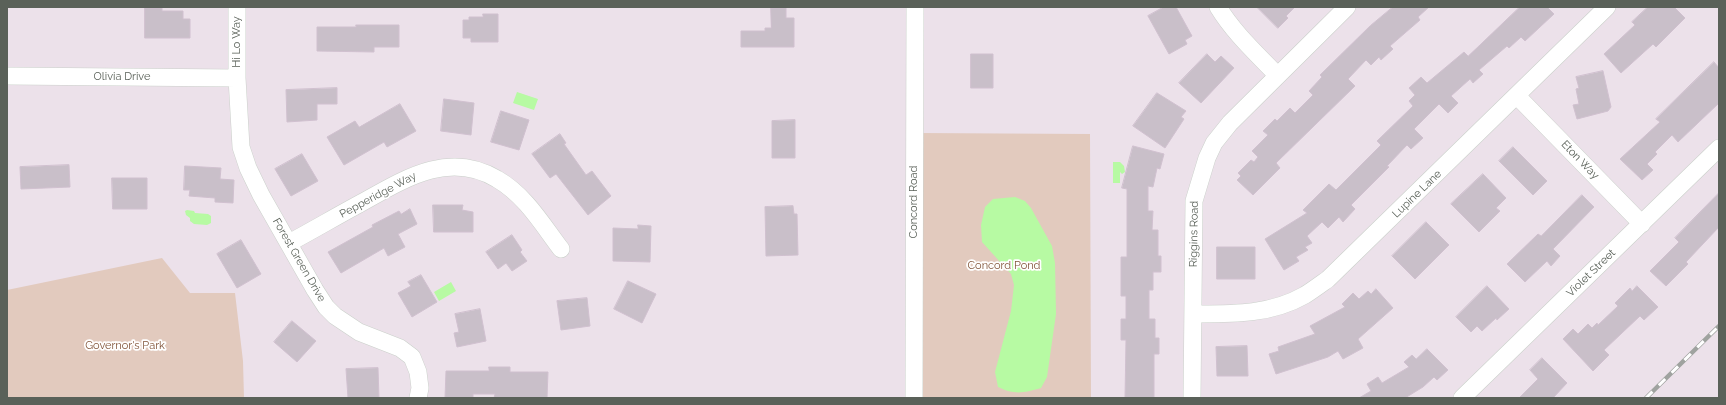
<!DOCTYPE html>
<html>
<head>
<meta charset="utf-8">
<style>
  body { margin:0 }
  #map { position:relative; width:1726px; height:405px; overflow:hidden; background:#ece1ea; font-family:Raleway,sans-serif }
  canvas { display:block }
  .frame { position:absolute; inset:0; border:8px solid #5a6159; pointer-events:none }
</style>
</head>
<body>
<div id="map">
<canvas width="1726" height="405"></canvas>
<div class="frame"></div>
</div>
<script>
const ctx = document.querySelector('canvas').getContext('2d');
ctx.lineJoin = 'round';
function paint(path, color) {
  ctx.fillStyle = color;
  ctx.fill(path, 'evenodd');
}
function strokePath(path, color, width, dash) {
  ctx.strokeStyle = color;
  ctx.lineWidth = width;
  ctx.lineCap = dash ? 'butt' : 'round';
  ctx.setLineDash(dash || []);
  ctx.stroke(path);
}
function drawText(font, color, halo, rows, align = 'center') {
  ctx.font = font + ' Raleway,sans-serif';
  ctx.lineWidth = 3.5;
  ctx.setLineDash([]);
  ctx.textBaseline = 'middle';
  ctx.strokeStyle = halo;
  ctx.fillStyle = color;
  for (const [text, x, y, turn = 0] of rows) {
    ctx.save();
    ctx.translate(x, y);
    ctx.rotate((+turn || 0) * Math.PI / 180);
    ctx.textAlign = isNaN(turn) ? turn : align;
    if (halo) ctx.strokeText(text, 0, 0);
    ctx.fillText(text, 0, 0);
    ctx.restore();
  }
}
paint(new Path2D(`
  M918,133L1090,134L1091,398H917Z
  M162,258L190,293H235L243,361L244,398H7V290Z`), '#e2cabe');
paint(new Path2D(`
  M517,92L538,99L534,110L513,103Z
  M1113,162H1120L1124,166L1125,172L1122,174L1120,172V183H1113Z
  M1015,197L1025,201L1031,208L1052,246L1055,263L1056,314L1047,377L1041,388C1023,393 1015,395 998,387L995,372L1011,311L1014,285L1011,274L982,242L981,225L985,207L993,199Z
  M187,210L194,211L195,213L208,214L211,216V223L207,225L194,224L190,221V218L186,215L185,211Z
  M451,282L456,291L439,301L434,292Z`), '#b7faa3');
const building = new Path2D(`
  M1164,7H1176L1192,36L1185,40L1187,44L1169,54L1148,16Z
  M1257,7H1295L1286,16L1288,18L1278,28Z
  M1393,7H1429L1418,17L1420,20L1390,46L1393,49L1381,60L1379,57L1371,65L1366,60L1348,79L1355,86L1276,163L1280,168L1253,195L1237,180L1241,176L1238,173L1251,160L1254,162L1258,157L1252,151L1268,135L1263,131L1275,119L1277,121L1290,108L1295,113L1313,95L1309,91L1322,77L1320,75L1370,26Z
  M1520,7H1547L1554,14L1525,41L1521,37L1509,48L1507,46L1479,70L1483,74L1473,83L1470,79L1451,96L1458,103L1448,113L1439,104L1414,129L1423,138L1411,149L1407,145L1387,166L1389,167L1351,205L1355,209L1343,222L1339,217L1328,228L1322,222L1307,236L1312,243L1305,247L1308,250L1296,257L1299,261L1284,270L1265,239L1307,213L1303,210L1329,184L1336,190L1381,145L1377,141L1413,106L1409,101L1415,95L1409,88L1421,77L1427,83L1464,52L1468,56Z
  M1648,7H1674L1685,18L1656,47L1653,44L1621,73L1604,54L1635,25L1632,22Z
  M145,8H162V11H183V19H190V38H145Z
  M771,8H786V18H794V47H741V31H765V28H771Z
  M483,14H498V42H471V38H463V20H469V17H483Z
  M356,25H399V47H374V52L317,51V27H356Z
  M971,54H993V88H971Z
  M1207,54L1215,62L1221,56L1234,68L1201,103L1179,83Z
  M1714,62L1719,68V103L1678,142L1672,135L1655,152L1657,154L1647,164L1653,170L1642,180L1620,159L1660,122L1656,119Z
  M1603,71L1611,107L1608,111L1577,119L1573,105L1579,104L1576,89L1579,88L1576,77Z
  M337,88V104H317V120L287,122L286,90Z
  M1157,93L1186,111L1181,117L1184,119L1165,148L1133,126Z
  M444,99L474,103L471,135L441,131Z
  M400,104L416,131L387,147L384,142L344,165L327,137L355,121L359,127Z
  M501,111L529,120L519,150L491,142Z
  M795,120V158H772V121Z
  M560,134L566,143L564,144L586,175L592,171L611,196L588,215L556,174L550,178L532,154Z
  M1133,146L1164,154L1160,169L1157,168L1153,187L1148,186V211H1153L1152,230H1158V256H1161V272H1153V290H1149V319H1155V338H1159V354H1154V398H1125L1126,340H1121V319H1126V296H1121V257H1127V189L1122,188Z
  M1513,147L1547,181L1533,195L1499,161Z
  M302,154L318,181L291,196L275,169Z
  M69,165L70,187L21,189L20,167Z
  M185,166L221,168L220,179L234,180L233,203L215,202V198L189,196L190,190H184Z
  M1483,174L1506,198L1496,208L1500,211L1479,232L1451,204Z
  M112,178H147V209H113Z
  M1719,193V227L1686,262L1688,264L1666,286L1650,271L1679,242L1675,238Z
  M1582,195L1594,207L1553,249L1560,256L1551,266L1547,261L1525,282L1507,264L1538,234L1541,236Z
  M433,205H463L462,210L473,212V232H434Z
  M793,206L794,214H797L798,255L766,256L765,207Z
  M410,209L417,224L398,234L405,247L388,256L384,248L341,273L328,252L373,227L372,225L399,211L401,214Z
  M1426,222L1449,245L1415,279L1392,256Z
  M638,225L651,226L650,262L613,261V228L638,229Z
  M512,235L522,250L520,252L527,261L512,271L506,263L498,269L486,252Z
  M241,240L261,274L237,288L217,254Z
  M1217,247H1255V279H1217Z
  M421,275L437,302L412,317L398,293L411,286L408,282Z
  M628,281L656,294L642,323L614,309Z
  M1487,286L1509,309L1497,320L1496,318L1482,331L1477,326L1471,332L1456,317Z
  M1637,286L1658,307L1644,320L1640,316L1604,350L1609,355L1593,371L1563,339L1573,329L1578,334L1588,324L1592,328L1597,323L1598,325L1618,306L1615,303L1630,288L1632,291Z
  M1376,289L1393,308L1358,339L1363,348L1343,359L1338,351L1328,357L1276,374L1269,354L1279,351L1278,347L1315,334L1310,326L1345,307L1342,304L1353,293L1359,299L1368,291L1371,294Z
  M587,298L590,326L561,330L557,301Z
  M480,309L486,341L457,347L454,333L459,332L455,314Z
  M292,321L316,341L297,362L274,342Z
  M1247,346L1248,376H1217L1216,347Z
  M1427,349L1448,370L1437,380L1434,377L1423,387L1405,398H1359L1371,391L1367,384L1378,377L1382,383L1409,367L1404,362L1412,355L1416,359Z
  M1542,358L1567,383L1553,398H1519L1538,379L1530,370Z
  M489,367H510V372H548L547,398H494L495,394H473V398H445L446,371H489Z
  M378,368L379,398H348L346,369Z`);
paint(building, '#c9bfc9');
strokePath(building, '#d0c0cf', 1);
const minor = new Path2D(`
  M237,7V78L241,147L248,168L261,195L315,290L326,307L335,316L359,332L400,348L412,357L418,372L420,388L418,398
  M1218,7C1234,33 1256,53 1277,75
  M7,76L237,78
  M1517,96L1642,224
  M289,243C313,230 337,216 361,203C404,179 449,150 497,179C525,195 542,224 561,249
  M1193,314C1232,314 1270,315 1305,295C1313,290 1321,284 1328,279L1607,7
  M914,398L915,7
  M1192,398L1194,201L1207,158L1214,143L1230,123L1347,7
  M1462,398L1719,148`);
strokePath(minor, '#cad0ca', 18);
strokePath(minor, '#fff', 17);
const rail = new Path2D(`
  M1646,398L1719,326`);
strokePath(rail, '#9fa29f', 4.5);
strokePath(rail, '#fff', 3, [9]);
drawText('11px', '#5a6159', '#fff', [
  ["Hi Lo Way",237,42,-90],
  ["Olivia Drive",122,77],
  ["Eton Way",1580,160,46],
  ["Lupine Lane",1417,194,-44],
  ["Pepperidge Way",378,195,-28],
  ["Concord Road",914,202,-90],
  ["Riggins Road",1194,234,-89],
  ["Forest Green Drive",299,260,60],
  ["Violet Street",1591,273,-44]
]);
drawText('11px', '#815439', '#fff', [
  ["Concord Pond",1004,266],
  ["Governor's Park",125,346]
]);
</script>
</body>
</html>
